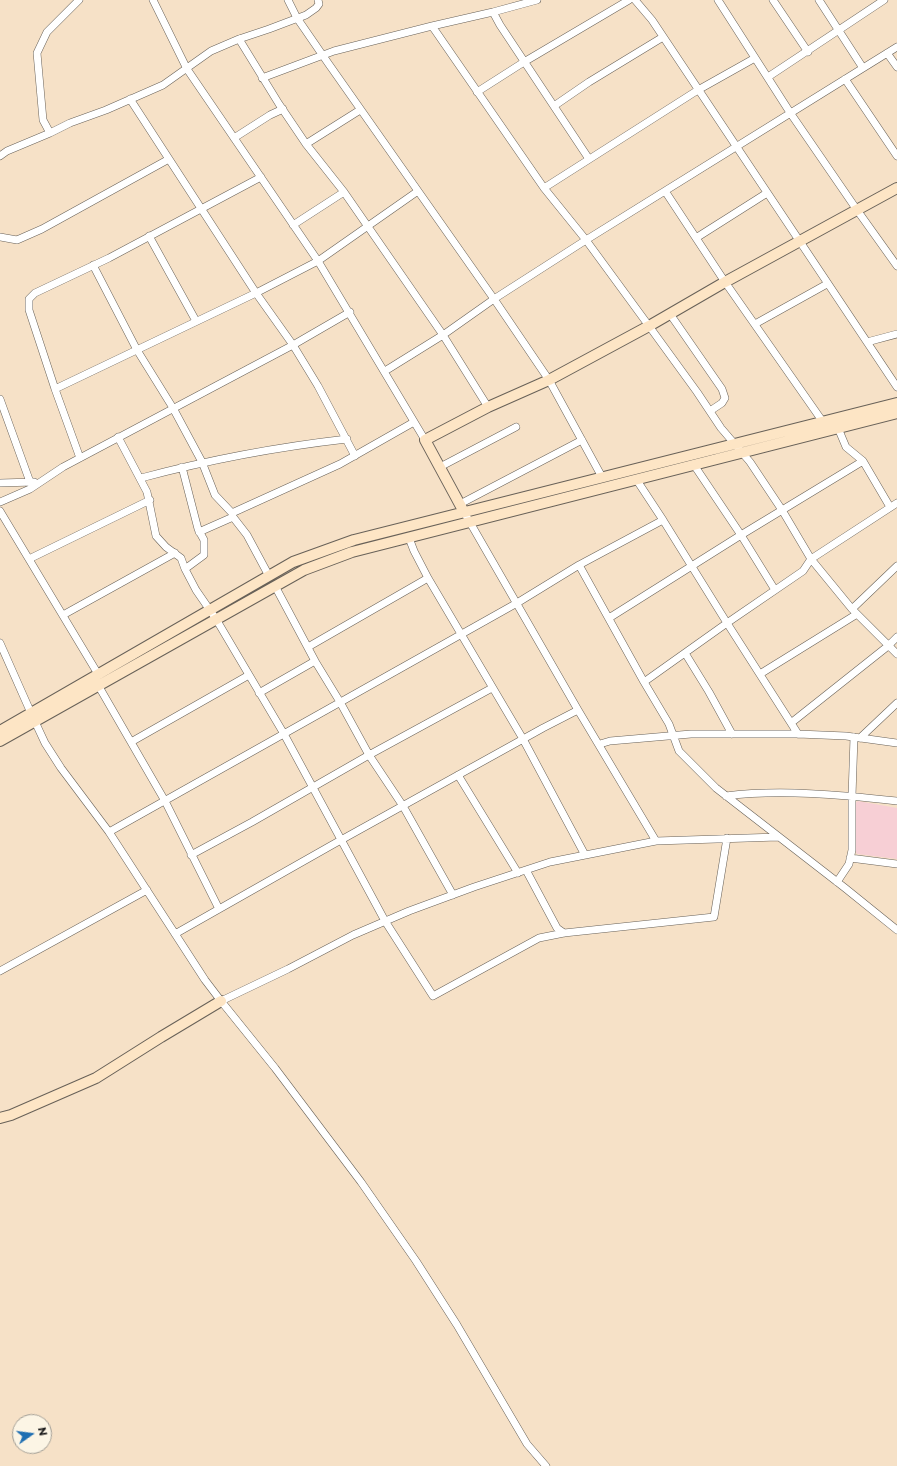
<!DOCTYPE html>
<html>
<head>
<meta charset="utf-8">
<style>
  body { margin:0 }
  #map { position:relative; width:897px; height:1466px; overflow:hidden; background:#f6e1c7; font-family:"Playpen Sans",sans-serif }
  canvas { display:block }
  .north { position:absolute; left:12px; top:1414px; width:40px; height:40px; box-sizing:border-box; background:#fcf5e5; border:1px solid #a29e95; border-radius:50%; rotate:76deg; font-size:11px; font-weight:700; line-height:16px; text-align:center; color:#1c1c1c }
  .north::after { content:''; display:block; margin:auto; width:14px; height:18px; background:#1f6fb2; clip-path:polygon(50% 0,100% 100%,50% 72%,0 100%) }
</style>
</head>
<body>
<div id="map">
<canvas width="897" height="1466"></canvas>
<div class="north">N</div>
</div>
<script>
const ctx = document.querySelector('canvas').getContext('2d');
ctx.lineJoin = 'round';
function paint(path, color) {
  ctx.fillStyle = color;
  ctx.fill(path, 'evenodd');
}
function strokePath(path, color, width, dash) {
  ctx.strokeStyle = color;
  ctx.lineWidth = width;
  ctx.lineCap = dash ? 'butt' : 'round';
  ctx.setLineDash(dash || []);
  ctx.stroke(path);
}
paint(new Path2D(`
  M858,801L897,808V859L857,854L855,850L854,804Z`), '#f7cfd5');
const street = new Path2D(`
  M153,0L187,69L318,261L425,440
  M288,0L297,18L328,63L494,299L549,380L602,477
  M537,0L493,12L500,25L589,159
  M635,0L652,20L897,387
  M718,0L791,114L857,210L897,266
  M773,0L808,52
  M819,0L863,68
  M432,26L493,12
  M239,39L279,104L306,144L344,192L443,335L488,407
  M887,53L897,67
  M768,77L884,0
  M262,78L334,51L432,26L544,188L586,240L649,326L697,392L721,428L750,462L782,510L811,559L852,609L897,654
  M845,79L897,156
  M477,92L524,62L629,0
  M130,99L256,293L293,345L318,386L355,456
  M554,106L589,82L663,37
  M50,133L43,120L37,53L47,32L79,0
  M234,138L270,115L283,109
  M306,144L360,110
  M0,156L7,151L50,133L70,123L106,110L163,85L211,51L239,39L269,29L306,15L316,8L319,4L318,0
  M544,188L698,90L755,58
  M665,191L725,282L823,422
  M293,225L344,192
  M149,236L196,321
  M0,237L17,240L42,229L169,159
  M696,238L767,193
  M93,265L137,350L173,408L202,462L215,495L232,513L233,517L247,535L269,576
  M670,314L722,389L725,398L722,403L710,411
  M755,324L827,284
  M867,342L897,334
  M385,371L443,335L494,299L586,240L897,47
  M55,389L256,293L318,261L418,191
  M0,399L30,482
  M838,428L846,447L863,461L890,507
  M118,437L147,492L156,536L166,547L181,558L185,569L196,590L216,619L284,734L385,921L433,996L539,938L564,933L714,917L727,838
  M80,458L55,389L29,310V299L35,293L109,258L261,177
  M694,465L741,535L775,590
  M182,467L198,529L204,540V555L185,569
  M440,467L516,427
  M141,478C208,460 277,447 347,439
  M636,479L663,520L727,623L798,734
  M0,483L34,482
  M0,502L30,489L63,467L293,345L350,312
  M460,504L582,440
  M0,511L98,674
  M464,512L578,710L656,841
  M232,513L340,464L414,422
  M199,532L233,517
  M409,538L414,551L428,578L523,739L585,855
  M29,559L150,500
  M579,565L644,682L669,724L679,751L716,788L845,888L897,930
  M275,586L315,661L340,702L369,755L403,806L453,895
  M852,609L897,566
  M63,615L175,553
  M609,618L741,535L863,461
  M0,643L31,713L45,743L61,768L109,832L205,980L221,1001L275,1068L361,1182L416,1261L457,1325L527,1444L546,1466
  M308,647L428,578
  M685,653L709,692L732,734
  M760,674L857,614
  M644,682L727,623L803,571L811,559L897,503
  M98,685L165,801L219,909
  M259,693L315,661
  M791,723L888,646L897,637
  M860,738L897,703
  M131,742L249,675
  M600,744L610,741L691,734H798L846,736L897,743
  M458,775L518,873
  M726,796C780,789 842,795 897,801
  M109,832L517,603L579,565L663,520
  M191,855L252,822L369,755L492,688
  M850,858L897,864
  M526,870L557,928L564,933
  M837,882L849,864L852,850V796L854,737
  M175,934L332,845L543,728L578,710
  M0,971L147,890
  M221,1001L288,969L353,935L409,911L474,887L550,862L656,841L778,837`);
const secondary = new Path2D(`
  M464,512L425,440L488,407L549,380L649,326L725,282L897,188
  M0,731L293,562L354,540L897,403
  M0,741L304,570L352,552L897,413
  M0,1118L11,1115L96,1078L161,1037L221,1001`);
strokePath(street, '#686158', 8);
strokePath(secondary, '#686158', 12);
strokePath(street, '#fff', 7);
strokePath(secondary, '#fde5c5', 10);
</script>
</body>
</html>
